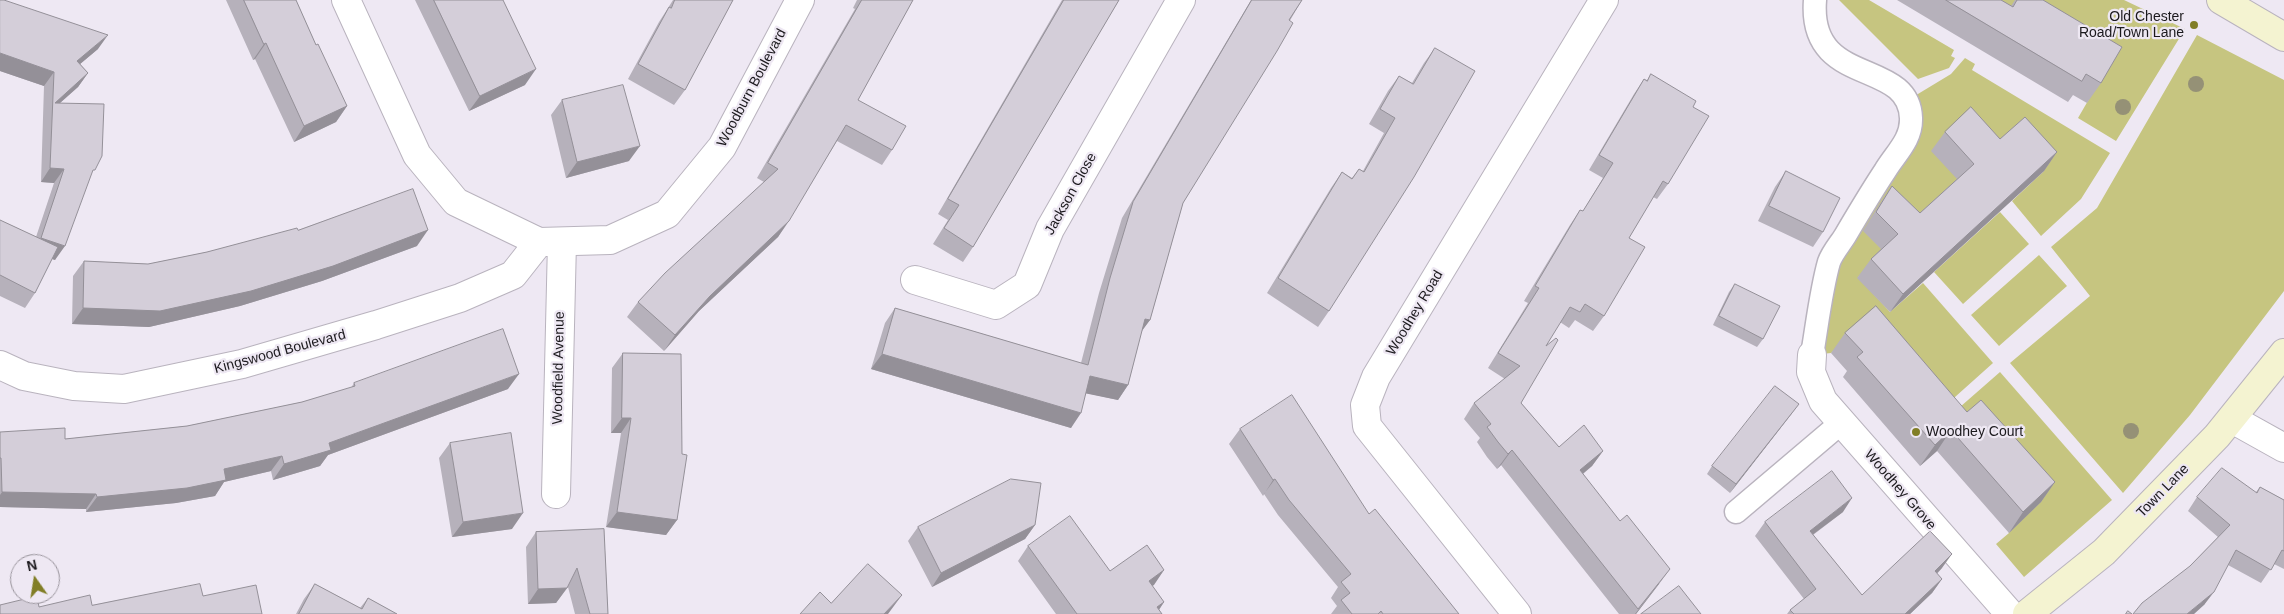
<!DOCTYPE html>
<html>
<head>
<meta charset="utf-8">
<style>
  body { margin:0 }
  #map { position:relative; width:2284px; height:614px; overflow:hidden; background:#eee8f3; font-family:Helvetica,sans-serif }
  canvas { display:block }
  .north { position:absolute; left:10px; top:554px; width:50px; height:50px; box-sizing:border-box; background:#eee8f3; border:1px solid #9a959d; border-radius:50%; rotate:347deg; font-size:14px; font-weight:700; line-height:20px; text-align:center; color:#1b191d }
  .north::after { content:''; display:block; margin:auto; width:18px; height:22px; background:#817e26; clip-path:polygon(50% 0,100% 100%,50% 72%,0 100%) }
</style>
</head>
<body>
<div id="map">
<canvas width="2284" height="614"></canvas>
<div class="north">N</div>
</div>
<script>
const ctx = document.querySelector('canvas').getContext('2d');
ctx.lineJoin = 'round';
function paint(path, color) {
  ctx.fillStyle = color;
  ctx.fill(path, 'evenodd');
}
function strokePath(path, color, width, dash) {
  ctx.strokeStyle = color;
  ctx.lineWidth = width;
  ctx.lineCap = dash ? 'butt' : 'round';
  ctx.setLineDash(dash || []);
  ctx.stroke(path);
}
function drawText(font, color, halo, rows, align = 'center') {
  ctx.font = font + ' Helvetica,sans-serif';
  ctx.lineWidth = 4.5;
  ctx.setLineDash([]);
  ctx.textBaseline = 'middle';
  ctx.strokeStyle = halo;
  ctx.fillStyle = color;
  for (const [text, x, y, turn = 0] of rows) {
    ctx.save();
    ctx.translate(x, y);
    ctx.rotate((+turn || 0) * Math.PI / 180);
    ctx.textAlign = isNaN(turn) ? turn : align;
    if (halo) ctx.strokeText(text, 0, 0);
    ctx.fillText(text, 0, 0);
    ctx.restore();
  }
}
paint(new Path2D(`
  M1839,0H1869L1954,50L1951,56L1955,58L1949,68L1918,79Z
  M1997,0H2124L2185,29L2116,141L2078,118L2107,68Z
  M2197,35L2284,80V291L2190,415L2123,493L2010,363L2090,296L2051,247L2097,208Z
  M1965,58L1975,64L1972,70L2110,153L2081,199L2041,236L2012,201L2044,171L1858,277L1890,312L1923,283L1993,363L1936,414L1862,327L1831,353L1812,355L1830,260L1887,166L1908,100L1951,74Z
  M2000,212L2029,244L1963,304L1934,272Z
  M2039,255L2067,286L1999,346L1971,315Z
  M2000,372L2112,500L2024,577L1996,544L2009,533L1952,414Z`), '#c6c580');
const service = new Path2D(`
  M1812,355C1817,326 1821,290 1829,262C1832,253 1840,244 1845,236C1858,214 1871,192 1885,171C1895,154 1912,140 1911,118C1909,57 1808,89 1815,0
  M1736,512L1841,423`);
const minor = new Path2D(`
  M346,0L417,155L456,202L539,242L610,240L667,214L722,147L800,0
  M915,280L996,305L1027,285L1050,229L1181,0
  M1812,355L1811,372L1823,401L2010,614
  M0,365L24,376L74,386L124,389L242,364L376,325L460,298L513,275L539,242
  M2232,419L2284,448
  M556,494L562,242
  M1517,614L1367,426L1365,405L1376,377L1604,0`);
const secondary = new Path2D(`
  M2221,0L2284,37
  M2027,614L2104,552L2217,436L2284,353`);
strokePath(service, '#b9b3be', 25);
strokePath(minor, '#b9b3be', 30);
strokePath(secondary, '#b9b3be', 30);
strokePath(service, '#fff', 22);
strokePath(minor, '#fff', 28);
strokePath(secondary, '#f4f3d1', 28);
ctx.fillStyle = '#959176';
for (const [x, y] of [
  [2196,84],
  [2123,107],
  [2131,431]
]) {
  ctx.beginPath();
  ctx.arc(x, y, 8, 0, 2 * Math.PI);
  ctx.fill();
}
paint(new Path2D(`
  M0,0L98,49L80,64L88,73L78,87L60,103L90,177L55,260L52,259L35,293L25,308L0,296V220L36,237L54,183L41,182L44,86L0,71Z
  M226,0H296L316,45L347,106L336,122L294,142L255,59L253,60Z
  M415,0H503L525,85L469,111Z
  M673,0H733L685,90L674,105L628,79L659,22L668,8Z
  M857,0H913L858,100L892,150L882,165L837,141L778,237L699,311L664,351L627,317L638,302L764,182L757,178L855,9L853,8Z
  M1062,0H1119L973,247L963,262L933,244L948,220L938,214Z
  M1251,0H1302L1183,203L1150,320L1142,330L1128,385L1118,400L1086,393L1071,428L871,369L885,323L895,308L1081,363L1099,293L1122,218Z
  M1897,0H2001L2011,6L2015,0H2043L2101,83L2087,103L2073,95L2068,102Z
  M1435,48L1329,311L1318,327L1267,293L1331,188L1342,172L1352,178L1359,169L1363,171L1384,133L1369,124L1388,91L1399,76L1412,83L1424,63Z
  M1651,74L1693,107L1668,184L1657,199L1653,197L1629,238L1604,316L1593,331L1575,320L1569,328L1560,322L1546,346L1521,403L1559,447L1603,451L1592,466L1583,474L1659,584L1636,614H1619L1501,465L1497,469L1487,457L1477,442L1480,438L1464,419L1474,403L1505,379L1488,368L1528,303L1524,301L1570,225L1580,210L1583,211L1603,178L1589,170L1634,94L1644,79L1647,80Z
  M562,100L629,161L566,178L551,115Z
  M1945,132L2000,139L2057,152L2044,171L1890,312L1857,278L1871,259L1881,249L1863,231L1879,205L1892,186L1920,213L1957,179L1931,151Z
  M1786,171L1823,232L1813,247L1758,221L1775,187Z
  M298,230L417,246L322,281L240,306L149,327L72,324L73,276L84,261L148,264L207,252Z
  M1735,284L1763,339L1757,347L1713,325L1729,292Z
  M1845,333L1967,412L2055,482L2041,502L2009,533L1937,451L1920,466L1843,377L1847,371L1831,353Z
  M623,353L677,520L666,535L606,527L621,433H611L612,368Z
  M354,383L508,389L328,455L320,466L273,480L271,471L224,482L215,496L176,503L86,512V509L0,507V432L65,439L187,426L302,402L351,388Z
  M1793,412L1730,493L1707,474L1712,466Z
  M1240,429L1369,514L1459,614H1331L1337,606L1331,598L1338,587L1278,515L1264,494L1263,496L1229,444Z
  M450,443L512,529L452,537L439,458Z
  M2260,487L2284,500V569L2274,564L2261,583L2228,565L2204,605L2190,566L2218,537L2188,511L2197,497L2256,492Z
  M1843,512L1813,535L1862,595L1942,568L1937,574L1942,579L1932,593L1910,614H1787L1790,610L1804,599L1755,536L1765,522Z
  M1035,525L1025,539L932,587L908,541L918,527Z
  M604,529L608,614H575L568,587L556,603L528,604L526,547L536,532Z
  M1028,546L1110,571L1164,570L1152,586L1164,602L1159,610L1162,614H1056L1018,561Z
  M315,584L360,608L368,598L397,614H296L304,599Z`), '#b6b1bb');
paint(new Path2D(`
  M108,35L98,49L67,75L77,61Z
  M266,43L255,59L253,60L264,44Z
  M0,53L54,72L44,86L0,71Z
  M536,69L525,85L469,111L480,96Z
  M88,73L78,87L52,110L55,103Z
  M347,106L336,122L294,142L304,126Z
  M640,146L629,161L566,178L577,162Z
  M2057,152L2044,171L1890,312L1903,294Z
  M50,168L64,169L54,183L41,182Z
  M789,221L778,237L699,311L664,351L675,335L710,296Z
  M428,230L417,246L322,281L240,306L149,327L72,324L83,308Z
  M41,238L65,246L55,260L32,252Z
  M1145,319L1150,320L1139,335Z
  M882,354L1081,413L1071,428L871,369Z
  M519,374L508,389L328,455L320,466L273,480L284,464L329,443Z
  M1090,376L1128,385L1118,400L1079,392Z
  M1799,404L1793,412L1730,493L1736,484Z
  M622,418H631L621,433H611Z
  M1951,430L1937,451L1920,466L1935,445Z
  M1512,450L1501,465L1497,469L1508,454Z
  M1603,451L1592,466L1569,485L1580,470Z
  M282,456L271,471L224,482L215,496L176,503L86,512L97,497Z
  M1275,479L1264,494L1263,496L1273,480Z
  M2055,482L2041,502L2009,533L2023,512Z
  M2,492L96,494L86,509L0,507V495Z
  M1852,498L1843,512L1800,544L1810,531Z
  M617,512L677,520L666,535L606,527Z
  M523,513L512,529L452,537L463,522Z
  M1035,525L1025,539L932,587L941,573Z
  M1952,554L1942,568L1925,585L1935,571Z
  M1670,569L1659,584L1636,614H1635Z
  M1164,570L1154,585L1139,595L1149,581Z
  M1942,579L1932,593L1910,614H1905Z
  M567,588L556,603L528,604L538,589Z
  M2214,592L2204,605L2194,614H2187Z
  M902,595L888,614H884Z
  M1164,602L1156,614L1157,607Z`), '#949098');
const building = new Path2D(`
  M0,0H4L108,35L77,61L88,73L55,103L104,104L102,156L95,170H93L65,246L41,238L64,169L50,168L54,72L0,53Z
  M244,0H296L316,45L318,44L347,106L304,126L266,43L264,44Z
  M434,0H503L536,69L480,96Z
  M675,0H733L685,90L638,64L669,7L671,8Z
  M862,0H913L858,100L906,126L892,150L846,125L789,221L710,296L675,335L638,302L665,273L778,169L768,163Z
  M1064,0H1119L973,247L944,228L959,205L948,199Z
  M1252,0H1302L1289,20L1293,23L1277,51L1183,203L1150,320L1145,319L1128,385L1090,376L1081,413L882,354L895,308L1088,365L1110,278L1133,202Z
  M1946,0H2001L2013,7L2017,0H2043L2122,47L2101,83L2086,74L2082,81Z
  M1435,48L1475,71L1414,177L1329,311L1278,278L1342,172L1352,179L1359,169L1364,172L1395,118L1380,109L1399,76L1413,84Z
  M1651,74L1696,101L1693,107L1709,116L1668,184L1663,181L1629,238L1645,247L1604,316L1585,304L1580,312L1570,307L1546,346L1556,338L1558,340L1521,403L1559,447L1584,425L1603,451L1580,470L1620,521L1627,515L1670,569L1638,609L1512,450L1508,454L1498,442L1487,427L1491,424L1474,403L1520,366L1498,353L1539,288L1535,286L1580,210L1583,211L1613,163L1599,155L1644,79L1647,81Z
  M623,85L640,146L577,162L562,100Z
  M1971,107L2000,139L2025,117L2057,152L1903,294L1871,259L1898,234L1876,212L1892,186L1920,213L1974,164L1945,132Z
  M1786,171L1840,198L1823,232L1769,206Z
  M413,189L428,230L333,266L251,291L160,311L83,308L84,261L148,264L207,252L297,228L298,230Z
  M0,220L58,247L35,293L0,275Z
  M1735,284L1780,306L1763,339L1719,316Z
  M1876,306L1967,412L1981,400L2055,482L2023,512L1951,430L1935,445L1857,357L1863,352L1845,333Z
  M503,329L519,374L329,443L331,450L284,464L282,456L224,469L226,480L187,488L97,497L96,494L2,492L1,458H0V432L65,428V439L187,426L302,402L355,386L354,383Z
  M623,353L681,354L682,454L687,455L677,520L617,512L631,418H622Z
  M1775,386L1799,404L1736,484L1712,466Z
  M1292,395L1369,514L1375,509L1459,614H1383L1381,611L1378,614H1352L1341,600L1350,593L1341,582L1351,574L1289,500L1275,479L1273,480L1240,429Z
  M511,433L523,513L463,522L450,443Z
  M2222,468L2257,493L2260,487L2284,500V551L2282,550L2271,570L2236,550L2214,592L2187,614H2133L2142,603L2190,566L2230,525L2197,497Z
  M1832,471L1852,498L1810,531L1862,595L1930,531L1952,554L1935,571L1942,579L1905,614H1794L1790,610L1816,589L1765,522Z
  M1011,479L1041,483L1035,525L941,573L918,527Z
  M1070,516L1110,571L1147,545L1164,570L1149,581L1164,602L1157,607L1162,614H1077L1028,546Z
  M604,529L608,614H590L577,568L567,588L538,589L536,532Z
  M868,564L902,595L884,614H800L820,592L831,603Z
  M200,584L203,596L256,585L262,614H0V605L37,596L39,607L90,595L92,605Z
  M315,584L362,609L368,598L397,614H299Z
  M1679,586L1701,614H1641Z
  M2128,611L2132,614H2126Z`);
paint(building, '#d4ced9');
strokePath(building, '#949098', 1);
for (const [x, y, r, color] of [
  [2194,25,5,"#817e26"],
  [1916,432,5,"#817e26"]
]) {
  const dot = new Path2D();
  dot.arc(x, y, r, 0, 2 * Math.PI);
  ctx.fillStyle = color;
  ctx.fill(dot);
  strokePath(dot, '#eee8f3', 2);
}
drawText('14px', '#1b191d', '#eee8f3', [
  ["Old Chester",2184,17],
  ["Road/Town Lane",2184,33],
  ["Woodhey Court",1926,432,"left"]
], 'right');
drawText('14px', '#1b191d', '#eee8f3', [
  ["Woodburn Boulevard",752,88,-62],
  ["Jackson Close",1071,194,-61],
  ["Woodhey Road",1415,313,-59],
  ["Kingswood Boulevard",280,352,-15],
  ["Woodfield Avenue",559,368,-89],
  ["Woodhey Grove",1900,490,49],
  ["Town Lane",2163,491,-46]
]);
</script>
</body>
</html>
